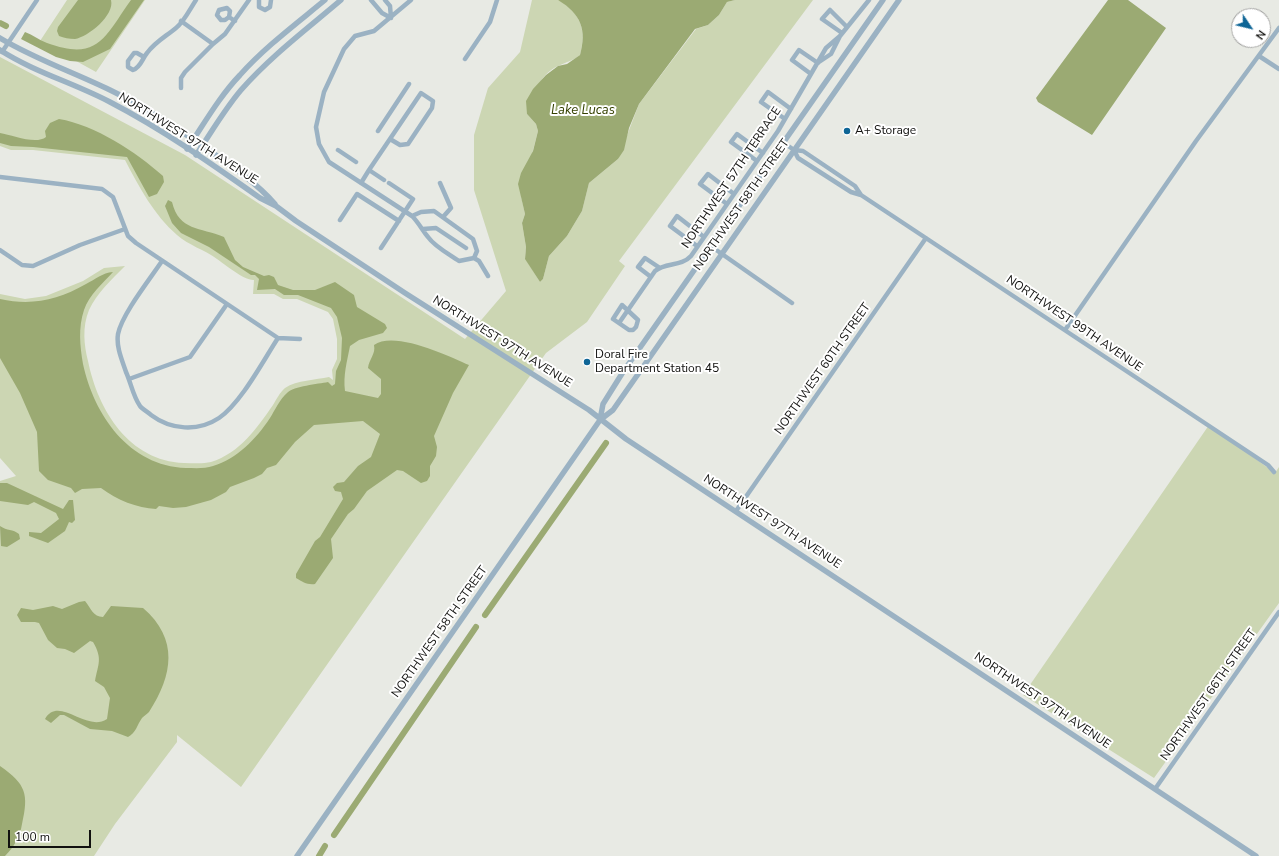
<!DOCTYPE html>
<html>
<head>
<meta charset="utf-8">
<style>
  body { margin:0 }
  #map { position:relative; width:1279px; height:856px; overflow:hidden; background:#e8eae4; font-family:"Nunito Sans",sans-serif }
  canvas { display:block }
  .north { position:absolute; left:1231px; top:8px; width:40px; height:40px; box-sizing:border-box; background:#fff; border:1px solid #a0a09f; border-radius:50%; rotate:125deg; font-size:11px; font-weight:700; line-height:16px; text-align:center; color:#11110f }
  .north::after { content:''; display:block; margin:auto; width:14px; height:18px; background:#0e6596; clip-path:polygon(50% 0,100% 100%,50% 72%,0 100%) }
  .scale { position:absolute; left:8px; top:830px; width:83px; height:18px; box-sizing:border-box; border:2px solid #11110f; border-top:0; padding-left:5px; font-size:12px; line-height:14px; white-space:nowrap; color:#11110f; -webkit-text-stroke:3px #fff; paint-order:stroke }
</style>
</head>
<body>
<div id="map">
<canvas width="1279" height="856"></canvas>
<div class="north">N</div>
<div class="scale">100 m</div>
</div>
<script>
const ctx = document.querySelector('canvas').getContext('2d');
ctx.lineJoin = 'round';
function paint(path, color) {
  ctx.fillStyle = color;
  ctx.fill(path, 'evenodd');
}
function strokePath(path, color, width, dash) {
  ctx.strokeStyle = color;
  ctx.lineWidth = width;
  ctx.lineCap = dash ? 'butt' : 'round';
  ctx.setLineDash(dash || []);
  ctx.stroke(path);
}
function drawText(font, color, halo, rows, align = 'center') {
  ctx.font = font + ' "Nunito Sans",sans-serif';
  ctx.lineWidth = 4;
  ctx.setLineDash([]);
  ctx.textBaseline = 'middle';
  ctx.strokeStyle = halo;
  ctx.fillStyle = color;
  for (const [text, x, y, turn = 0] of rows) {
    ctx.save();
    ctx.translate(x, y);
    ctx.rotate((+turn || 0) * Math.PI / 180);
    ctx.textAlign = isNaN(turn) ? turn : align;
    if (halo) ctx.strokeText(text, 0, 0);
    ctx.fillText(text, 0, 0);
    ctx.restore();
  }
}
paint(new Path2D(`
  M67,0H145L96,72L40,41Z
  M532,0C540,0 550,0 558,0C561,1 565,4 568,7C584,20 585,37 580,55C573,61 566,62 558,66C538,75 534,96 527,114L536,124L538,131L521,196L525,214L522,223L526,247L525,258L540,282L543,279L549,256L567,236L582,211L589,183L618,159L639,104L696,29L708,25L719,15L727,2L735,0H813L619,261L625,266L587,322L546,353L241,787L177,735V742L115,824L94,856H0V481L16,476L0,458V294L25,299L46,296L83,281L104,268L125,266C112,279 97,293 89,310C82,327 84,345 88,361C98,410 129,461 184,463C193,463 203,464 211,462C240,453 257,428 273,405C276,400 280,392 285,388C297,380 316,380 329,377L333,380L332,370L337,359V339L333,319L328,312L297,299H283L274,294H253L254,280C245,281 224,264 217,259C205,250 188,245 177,235C154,215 139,187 125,160L33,150H11L0,146V57L185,155L465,339L506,291L474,190V135L488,88L520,52Z
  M1209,425L1275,473L1279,467V603L1154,778L1023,695Z`), '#ccd6b3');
paint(new Path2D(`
  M78,0H111C115,15 88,37 75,39C69,39 64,38 59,36L57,31L58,27Z
  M131,0H144L110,49L83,62L70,61L56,57L21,39L25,32C33,35 39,40 47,43C99,62 105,36 131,0Z
  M558,0H735L727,2L719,15L708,25L695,29L639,104L629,128L624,150L618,159L589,183L582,211L567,236L549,256L543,279L540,282L525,259L526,247L522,223L525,214L518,184L521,173L533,151L538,131L536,124L527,114L526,101L533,89L546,75L558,66L567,64L580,55C587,30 581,14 558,0Z
  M1108,0H1128L1166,28L1092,135L1038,102L1036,98Z
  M59,119C95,125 136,152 163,176L164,182L157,194L149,197L127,157L33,147L11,146L0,143V133C12,135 36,145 46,137L45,131L50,123Z
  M168,200L172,202C179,231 200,227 224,237L235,260L243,267L264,276L269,275L274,277L278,285L293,290H315L335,282L354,295L357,307L385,324L387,328L383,333L359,340L350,346C347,362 343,375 345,391L378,398L381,394V379L368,368C369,359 376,354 374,345C394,330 449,356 469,365L453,393L434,436L437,447L436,456L430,466V476L427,481L421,483L403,471L397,470L367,491L354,509L348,514L331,539L333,558L315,584C307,585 303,582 296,578V574L315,541L320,537L343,499L341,492L335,491L333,487L337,483L344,482L358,466L371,457L380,434L363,421L314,425L295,442L276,465L267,468L262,474L254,478L230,487L226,492L211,500L186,507L173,508L159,506L156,509C137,508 117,500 101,488L82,489L75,493L71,488L48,480L39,471L37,432L20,393L0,358V299C32,306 58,300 86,284C96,279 102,273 113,272C103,283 89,295 84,310C78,328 80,346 83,364C94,415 129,466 186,468C194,468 205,469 213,466C237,459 256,439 270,418C275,410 280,399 287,393C294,386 318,384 328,382L332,386L335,384L336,371L341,360L342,338L337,317L331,308L298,295H284L275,289L257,290L259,279L255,275H251L209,247L181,233L172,223L165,206Z
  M0,483H7L63,509L69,500H73L75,520L72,523L69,522L65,531L48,543L29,536V532L41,533L59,519L56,513L34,502L28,505L0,501Z
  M0,526C7,531 13,529 19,534L20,539L7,547L1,546Z
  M85,601C91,608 93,617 103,617L111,606L143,608C179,639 173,675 149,712C147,714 144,716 142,718C137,725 136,733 128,737L112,731L90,729L64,715H60L51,723L45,719C59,695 86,733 107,719L110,698L104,687L95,681C98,664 103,659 93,642L90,641L74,653L65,649L57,648L48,640L39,623L35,622H21L17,615L21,608L33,610L53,606L62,609L79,602Z
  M0,766C26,784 29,794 22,824C20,837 14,847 5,856H0Z`), '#9baa73');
strokePath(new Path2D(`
  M0,23L6,26
  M485,615L606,443
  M334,835L476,627
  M319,856L325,846`), '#9baa73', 6);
strokePath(new Path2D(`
  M259,0V7L265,10L270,7L271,0
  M371,0L382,13L391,18
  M385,0L390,6L391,18
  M411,0L374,31L355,36L344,49L324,92L316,127L319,144L329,162L412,216C419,223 422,230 428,237C435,247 449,254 459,261L474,258
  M229,17L225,20H221L217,15L219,10L227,8L230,11L229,17L235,21
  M181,21L213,44
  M842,33L822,19L830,10L847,27
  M2,52L37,0
  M1259,56L1279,69
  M144,57L137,53H134L128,61V67L133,70C141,67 142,59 147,53C155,42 165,37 176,28C184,22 190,9 196,0
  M465,59L490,22L497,0
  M819,62L831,54L840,36L869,0
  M811,74L792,60L799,50L818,63
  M181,88V78L185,72L213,44L225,34L249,0
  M785,119L761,102L768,92L791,109
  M378,131L409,84
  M784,143L794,150L803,151L855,186L861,195
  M338,150L356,162
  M794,150L798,158L851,192L861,195L1268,465L1274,472
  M757,161L731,142L737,134L763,153
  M0,177L102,189L113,197L128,236L136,243L278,338L300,339
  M384,180L369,170L421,93L433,101L432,108L408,144L400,145L390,139
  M361,183L369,170
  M440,183L451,208L443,217
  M727,204L700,184L708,174L734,194
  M412,216L421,212L434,211L473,239L477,251L474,258L479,261L488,276
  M340,220L357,194L399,221
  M423,229L436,228L466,248
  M697,246L670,226L677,216L704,237
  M712,247L792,303
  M381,248L413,199L389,183
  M0,250L22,265L33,266L80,245L125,229
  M162,261C150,279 122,314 118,334C116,347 122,360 126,372C131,383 133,396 140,406C142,409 148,412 151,415C171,430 198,432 219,418C241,403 263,361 278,338
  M651,277L638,267L645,258L660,268
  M622,305L638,320L636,327L633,330H629L613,319Z
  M619,323L655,271C666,262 681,267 691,256L778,131L826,48L840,36
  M1065,330L1196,141L1279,28
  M129,379L190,357L227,304
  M736,511L926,238
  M1155,789L1279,612`), '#9bb2c3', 4.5);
strokePath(new Path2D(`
  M0,38C35,59 73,72 110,90C139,104 167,122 194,140C222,160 252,178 275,204
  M0,50C34,72 74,83 110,102C162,129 212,164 260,198L276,206L296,221L405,293L589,410L626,439L1256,856
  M187,149C204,124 219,97 240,75C265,47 296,24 325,0
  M196,155C211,133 224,110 241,90C271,56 307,29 341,0
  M600,420L603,404L623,372L883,0
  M297,856L600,420L613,410L899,0`), '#9bb2c3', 5.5);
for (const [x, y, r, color] of [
  [847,131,4,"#0e6596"],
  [587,362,4,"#0e6596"]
]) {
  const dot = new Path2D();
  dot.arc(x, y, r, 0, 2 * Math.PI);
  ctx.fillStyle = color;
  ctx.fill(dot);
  strokePath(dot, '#fff', 1.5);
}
drawText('12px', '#11110f', '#fff', [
  ["A+ Storage",855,131],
  ["Doral Fire",595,355],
  ["Department Station 45",595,369]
], 'left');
drawText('12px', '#11110f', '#fff', [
  ["NORTHWEST 97TH AVENUE",188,139,32],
  ["NORTHWEST 57TH TERRACE",732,178,-56],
  ["NORTHWEST 58TH STREET",742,205,-55],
  ["NORTHWEST 99TH AVENUE",1074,324,34],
  ["NORTHWEST 97TH AVENUE",502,342,32],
  ["NORTHWEST 60TH STREET",823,369,-55],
  ["NORTHWEST 97TH AVENUE",772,522,33],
  ["NORTHWEST 58TH STREET",440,632,-55],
  ["NORTHWEST 66TH STREET",1209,695,-55],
  ["NORTHWEST 97TH AVENUE",1042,701,34]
]);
drawText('italic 13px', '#354100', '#fff', [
  ["Lake Lucas",583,111]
]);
</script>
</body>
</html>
